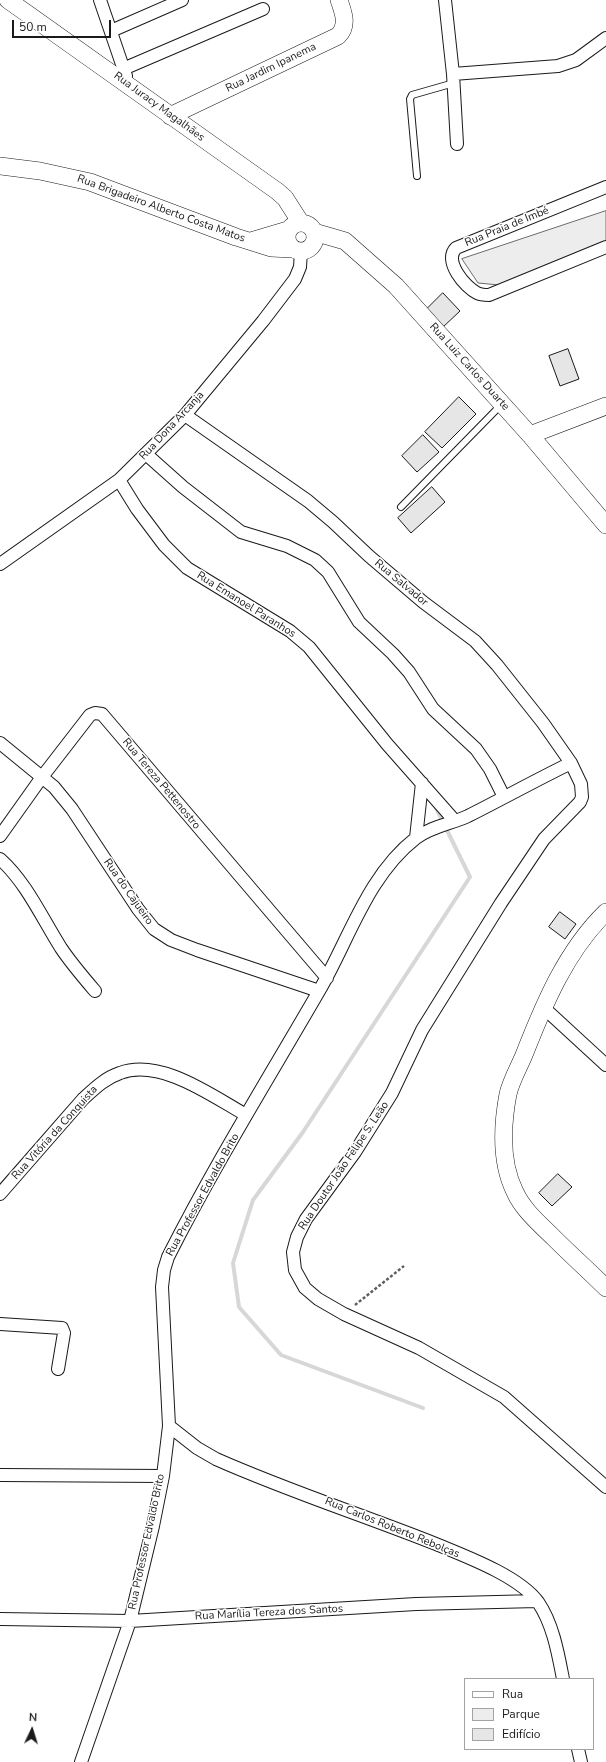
<!DOCTYPE html>
<html>
<head>
<meta charset="utf-8">
<style>
  body { margin:0 }
  #map { position:relative; width:606px; height:1762px; overflow:hidden; background:#fff; font-family:"Nunito Sans",sans-serif }
  canvas { display:block }
  .legend { position:absolute; left:464px; top:1678px; width:130px; height:72px; box-sizing:border-box; background:#fff; border:1px solid #a3a3a3; margin:0; padding:5px 7px; list-style:none; font-size:12px; color:#1a1a1a }
  .legend li { display:flex; align-items:center; gap:8px; height:20px }
  .legend b { width:20px; border:1px solid #a3a3a3 }
  .north { position:absolute; left:12px; top:1710px; width:40px; height:40px; -webkit-text-stroke:3px #fff; paint-order:stroke; rotate:4deg; font-size:11px; font-weight:700; line-height:16px; text-align:center; color:#1a1a1a }
  .north::after { content:''; display:block; margin:auto; width:14px; height:18px; background:#1a1a1a; clip-path:polygon(50% 0,100% 100%,50% 72%,0 100%) }
  .scale { position:absolute; left:12px; top:20px; width:99px; height:18px; box-sizing:border-box; border:2px solid #1a1a1a; border-top:0; padding-left:5px; font-size:12px; line-height:14px; white-space:nowrap; color:#1a1a1a; -webkit-text-stroke:3px #fff; paint-order:stroke }
</style>
</head>
<body>
<div id="map">
<canvas width="606" height="1762"></canvas>
<ul class="legend">
<li><b style="height:5px;background:#fff"></b>Rua</li>
<li><b style="height:11px;background:#ededed"></b>Parque</li>
<li><b style="height:11px;background:#e6e6e6"></b>Edifício</li>
</ul>
<div class="north">N</div>
<div class="scale">50 m</div>
</div>
<script>
const ctx = document.querySelector('canvas').getContext('2d');
ctx.lineJoin = 'round';
function paint(path, color) {
  ctx.fillStyle = color;
  ctx.fill(path, 'evenodd');
}
function strokePath(path, color, width, dash) {
  ctx.strokeStyle = color;
  ctx.lineWidth = width;
  ctx.lineCap = dash ? 'butt' : 'round';
  ctx.setLineDash(dash || []);
  ctx.stroke(path);
}
function drawText(font, color, halo, rows, align = 'center') {
  ctx.font = font + ' "Nunito Sans",sans-serif';
  ctx.lineWidth = 3;
  ctx.setLineDash([]);
  ctx.textBaseline = 'middle';
  ctx.strokeStyle = halo;
  ctx.fillStyle = color;
  for (const [text, x, y, turn = 0] of rows) {
    ctx.save();
    ctx.translate(x, y);
    ctx.rotate((+turn || 0) * Math.PI / 180);
    ctx.textAlign = isNaN(turn) ? turn : align;
    if (halo) ctx.strokeText(text, 0, 0);
    ctx.fillText(text, 0, 0);
    ctx.restore();
  }
}
const green = new Path2D(`
  M606,211V242L499,285L478,283L462,259Z`);
paint(green, '#ededed');
strokePath(green, '#6a6a6a', 1);
strokePath(new Path2D(`
  M423,1408L281,1355L239,1307L233,1263L253,1200L303,1132L470,877L436,808`), '#d7d7d7', 4);
const building = new Path2D(`
  M443,293L460,311L442,328L426,310Z
  M568,349L579,379L560,386L549,356Z
  M459,397L476,414L442,448L425,432Z
  M423,435L439,452L417,472L402,456Z
  M432,487L445,502L411,533L398,518Z
  M560,912L576,924L565,939L549,927Z
  M558,1174L572,1187L552,1206L539,1193Z`);
paint(building, '#e6e6e6');
strokePath(building, '#1a1a1a', 1);
const lane = new Path2D(`
  M417,176L410,99L412,95L454,83
  M401,507L501,405`);
const street = new Path2D(`
  M100,0L126,76
  M445,0L453,74L457,144
  M111,31L182,0
  M123,69L263,9
  M453,74L558,66L576,60L606,38
  M606,187L456,248C443,261 465,287 477,293C481,295 485,295 489,295L606,247
  M185,415L308,501L333,522L369,556L423,602L475,641L497,665L543,723L571,763L581,784L582,797L580,802L544,839L501,903L422,1030L392,1093L355,1152L306,1219L297,1237L293,1252L295,1270L305,1288L318,1299L344,1314L419,1348L504,1397L606,1487
  M146,454L183,487L241,532L287,546L315,560L328,572L359,622L393,654L409,672L433,709L476,749L490,769L504,797
  M119,480L137,509L164,545L187,568L290,631L309,647L387,744L454,820
  M0,564L119,480L185,415L263,321L295,279L300,267L301,251
  M0,743L54,787L72,809L138,909L154,929L171,940L197,950L319,991
  M0,836L42,777L90,715L95,713L102,714L327,978
  M416,838L422,783
  M0,859C26,882 42,918 61,948C71,963 83,977 95,991
  M544,1008L606,1065
  M0,1194L83,1099C94,1089 105,1078 120,1073C161,1058 212,1096 246,1115
  M0,1324L62,1328L64,1333L58,1369
  M169,1426L197,1448L216,1459C288,1491 363,1515 436,1544C465,1556 519,1576 538,1602C553,1624 558,1653 563,1679
  M0,1475L163,1476
  M0,1619L130,1621L416,1604L537,1601
  M578,1749L581,1762
  M81,1762L130,1621L153,1526L163,1476L169,1426L162,1287L164,1270L168,1257C214,1166 268,1079 319,991C349,940 367,876 416,838C432,826 451,824 468,816C502,799 536,780 571,763`);
const secondary = new Path2D(`
  M8,0L277,191L285,198L301,223
  M170,116L338,36C349,25 343,12 339,0
  M0,166L40,171L90,182L236,237L271,248L292,249
  M287 237a14 14 0 1 1 28 0a14 14 0 1 1-28 0Z
  M314,232L345,241L396,286L530,435L606,525
  M251,241L288,230
  M530,435L606,406
  M606,912C566,951 544,1004 524,1055C519,1067 511,1081 508,1094C502,1126 500,1162 515,1192C523,1210 540,1224 554,1238C571,1255 589,1271 606,1288`);
strokePath(lane, '#1a1a1a', 8);
strokePath(street, '#1a1a1a', 14);
strokePath(secondary, '#1a1a1a', 18);
strokePath(new Path2D(`
  M355,1305L404,1266`), '#5f5f5f', 2.5, [3, 2]);
strokePath(lane, '#fff', 6);
strokePath(street, '#fff', 12);
strokePath(secondary, '#fff', 17);
drawText('11px', '#1a1a1a', '#fff', [
  ["Rua Jardim Ipanema",271,68,-26],
  ["Rua Juracy Magalhães",159,107,36],
  ["Rua Brigadeiro Alberto Costa Matos",161,209,20],
  ["Rua Praia de Imbé",507,227,-22],
  ["Rua Luiz Carlos Duarte",469,367,48],
  ["Rua Dona Arcanja",172,426,-47],
  ["Rua Salvador",401,583,40],
  ["Rua Emanoel Paranhos",246,605,32],
  ["Rua Tereza Pettenostro",161,784,50],
  ["Rua do Cajueiro",128,892,55],
  ["Rua Vitória da Conquista",55,1133,-48],
  ["Rua Doutor João Felipe S. Leão",344,1166,-56],
  ["Rua Professor Edvaldo Brito",203,1195,-61],
  ["Rua Carlos Roberto Rebolças",392,1528,22],
  ["Rua Professor Edvaldo Brito",147,1542,-78],
  ["Rua Marília Tereza dos Santos",269,1613,-3]
]);
</script>
</body>
</html>
